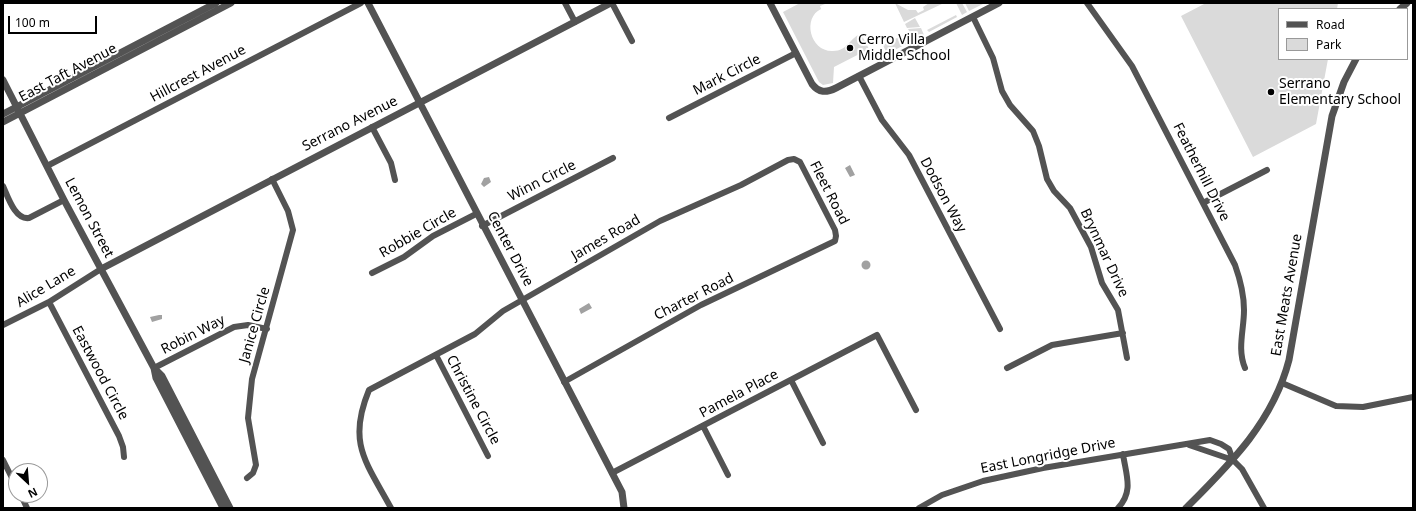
<!DOCTYPE html>
<html>
<head>
<meta charset="utf-8">
<style>
  body { margin:0 }
  #map { position:relative; width:1416px; height:511px; overflow:hidden; background:#fff; font-family:"Noto Sans",sans-serif }
  canvas { display:block }
  .frame { position:absolute; inset:0; border:4px solid #000; pointer-events:none }
  .legend { position:absolute; left:1278px; top:8px; width:130px; height:52px; box-sizing:border-box; background:#fff; border:1px solid #999; margin:0; padding:5px 7px; list-style:none; font-size:12px; color:#000 }
  .legend li { display:flex; align-items:center; gap:8px; height:20px }
  .legend b { width:20px; border:1px solid #999 }
  .north { position:absolute; left:8px; top:463px; width:40px; height:40px; box-sizing:border-box; background:#fff; border:1px solid #999; border-radius:50%; rotate:154deg; font-size:11px; font-weight:700; line-height:16px; text-align:center; color:#000 }
  .north::after { content:''; display:block; margin:auto; width:14px; height:18px; background:#000; clip-path:polygon(50% 0,100% 100%,50% 72%,0 100%) }
  .scale { position:absolute; left:8px; top:16px; width:89px; height:18px; box-sizing:border-box; border:2px solid #000; border-top:0; padding-left:5px; font-size:12px; line-height:14px; white-space:nowrap; color:#000; -webkit-text-stroke:3px #fff; paint-order:stroke }
</style>
</head>
<body>
<div id="map">
<canvas width="1416" height="511"></canvas>
<div class="frame"></div>
<ul class="legend">
<li><b style="height:5px;background:#535353"></b>Road</li>
<li><b style="height:11px;background:#dadada"></b>Park</li>
</ul>
<div class="north">N</div>
<div class="scale">100 m</div>
</div>
<script>
const ctx = document.querySelector('canvas').getContext('2d');
ctx.lineJoin = 'round';
function paint(path, color) {
  ctx.fillStyle = color;
  ctx.fill(path, 'evenodd');
}
function strokePath(path, color, width, dash) {
  ctx.strokeStyle = color;
  ctx.lineWidth = width;
  ctx.lineCap = dash ? 'butt' : 'round';
  ctx.setLineDash(dash || []);
  ctx.stroke(path);
}
function drawText(font, color, halo, rows, align = 'center') {
  ctx.font = font + ' "Noto Sans",sans-serif';
  ctx.lineWidth = 4;
  ctx.setLineDash([]);
  ctx.textBaseline = 'middle';
  ctx.strokeStyle = halo;
  ctx.fillStyle = color;
  for (const [text, x, y, turn = 0] of rows) {
    ctx.save();
    ctx.translate(x, y);
    ctx.rotate((+turn || 0) * Math.PI / 180);
    ctx.textAlign = isNaN(turn) ? turn : align;
    if (halo) ctx.strokeText(text, 0, 0);
    ctx.fillText(text, 0, 0);
    ctx.restore();
  }
}
paint(new Path2D(`
  M800,3L825,4L820,6L821,9C802,18 810,52 833,51C848,51 850,37 861,34L869,49L834,67L833,83L823,85L819,82L783,12Z
  M895,3L908,10H916L918,13L924,10L923,7L929,3H944L904,22Z
  M956,3H962L967,12L962,15Z
  M965,3H985L969,11Z
  M1206,3H1338L1337,9H1279V59H1328L1316,124L1253,157L1181,16Z
  M956,15L957,17L929,32L927,30Z
  M915,18L920,27L907,28L905,24Z
  M921,28L924,35L914,40L908,29Z
  M905,34L910,42L887,54L883,45Z`), '#dadada');
paint(new Path2D(`
  M850,165L855,175L850,177L845,168Z
  M489,177L491,182L484,187L481,184L484,178Z
  M861.5 265a4.5 4.5 0 1 1 9 0a4.5 4.5 0 1 1-9 0Z
  M589,303L592,308L581,314L579,309Z
  M159,315H162V319L152,322L150,317Z`), '#a1a1a1');
strokePath(new Path2D(`
  M565,3L575,22
  M612,3L632,41
  M1087,3L1132,66L1235,265C1240,279 1244,295 1244,310C1244,330 1237,349 1245,368
  M973,17L993,58L1002,91L1010,105L1033,131L1039,146L1047,179L1054,191L1070,208L1091,247L1102,283L1118,310L1127,358
  M859,76L882,120L909,155L1000,329
  M669,118L796,53
  M372,127L391,163L395,180
  M47,166L361,3
  M3,186C8,197 15,220 29,218L64,200
  M1203,203L1267,170
  M482,226L613,158
  M372,273L404,257L433,236L476,214
  M49,302L119,436L123,447L124,457
  M3,325L49,302L101,269
  M436,355L488,456
  M154,368L234,327L248,325L267,329
  M1007,368L1052,345L1123,333
  M791,380L823,443
  M1282,383L1336,406L1363,407L1413,397
  M703,426L728,475
  M1189,445L1233,460
  M3,460L16,486
  M612,473L877,335L916,410
  M247,478L253,473L256,465L248,418L252,379L293,230L288,211L272,179
  M21,495L27,508
  M391,508C366,462 347,443 369,390L475,334L503,311L660,221L741,185L788,160L794,159L800,162L835,230L836,236L835,241L701,305L564,382
  M919,508L942,495L983,481L1043,468L1210,440L1221,444L1229,449L1233,460L1242,469L1264,508
  M1118,508C1134,491 1126,475 1123,454`), '#535353', 6);
strokePath(new Path2D(`
  M368,3L622,492L624,508
  M770,3L812,84C819,93 826,93 836,88L999,3
  M1400,9L1407,3
  M3,80L64,200L154,368L156,378L223,508
  M3,114L216,3
  M3,122L231,3
  M101,269L611,3
  M154,368L162,376L230,508
  M1186,508C1230,464 1273,422 1289,360L1332,116L1344,82L1356,59`), '#535353', 7);
for (const [x, y, r, color] of [
  [850,48,4,"#000"],
  [1271,92,4,"#000"]
]) {
  const dot = new Path2D();
  dot.arc(x, y, r, 0, 2 * Math.PI);
  ctx.fillStyle = color;
  ctx.fill(dot);
  strokePath(dot, '#fff', 1.5);
}
drawText('14px', '#000', '#fff', [
  ["Cerro Villa",858,40],
  ["Middle School",858,56],
  ["Serrano",1279,84],
  ["Elementary School",1279,100]
], 'left');
drawText('14px', '#000', '#fff', [
  ["East Taft Avenue",68,73,-28],
  ["Hillcrest Avenue",198,74,-28],
  ["Mark Circle",727,75,-27],
  ["Serrano Avenue",350,124,-27],
  ["Featherhill Drive",1201,172,63],
  ["Winn Circle",542,181,-27],
  ["Fleet Road",829,193,63],
  ["Dodson Way",943,195,62],
  ["Lemon Street",89,218,62],
  ["Robbie Circle",418,233,-30],
  ["James Road",606,238,-30],
  ["Center Drive",510,249,62],
  ["Brynmar Drive",1104,253,65],
  ["Alice Lane",46,287,-31],
  ["East Meats Avenue",1287,295,-80],
  ["Charter Road",694,297,-27],
  ["Janice Circle",255,325,-74],
  ["Robin Way",193,335,-27],
  ["Eastwood Circle",100,373,62],
  ["Pamela Place",739,394,-28],
  ["Christine Circle",473,400,62],
  ["East Longridge Drive",1048,456,-11]
]);
</script>
</body>
</html>
